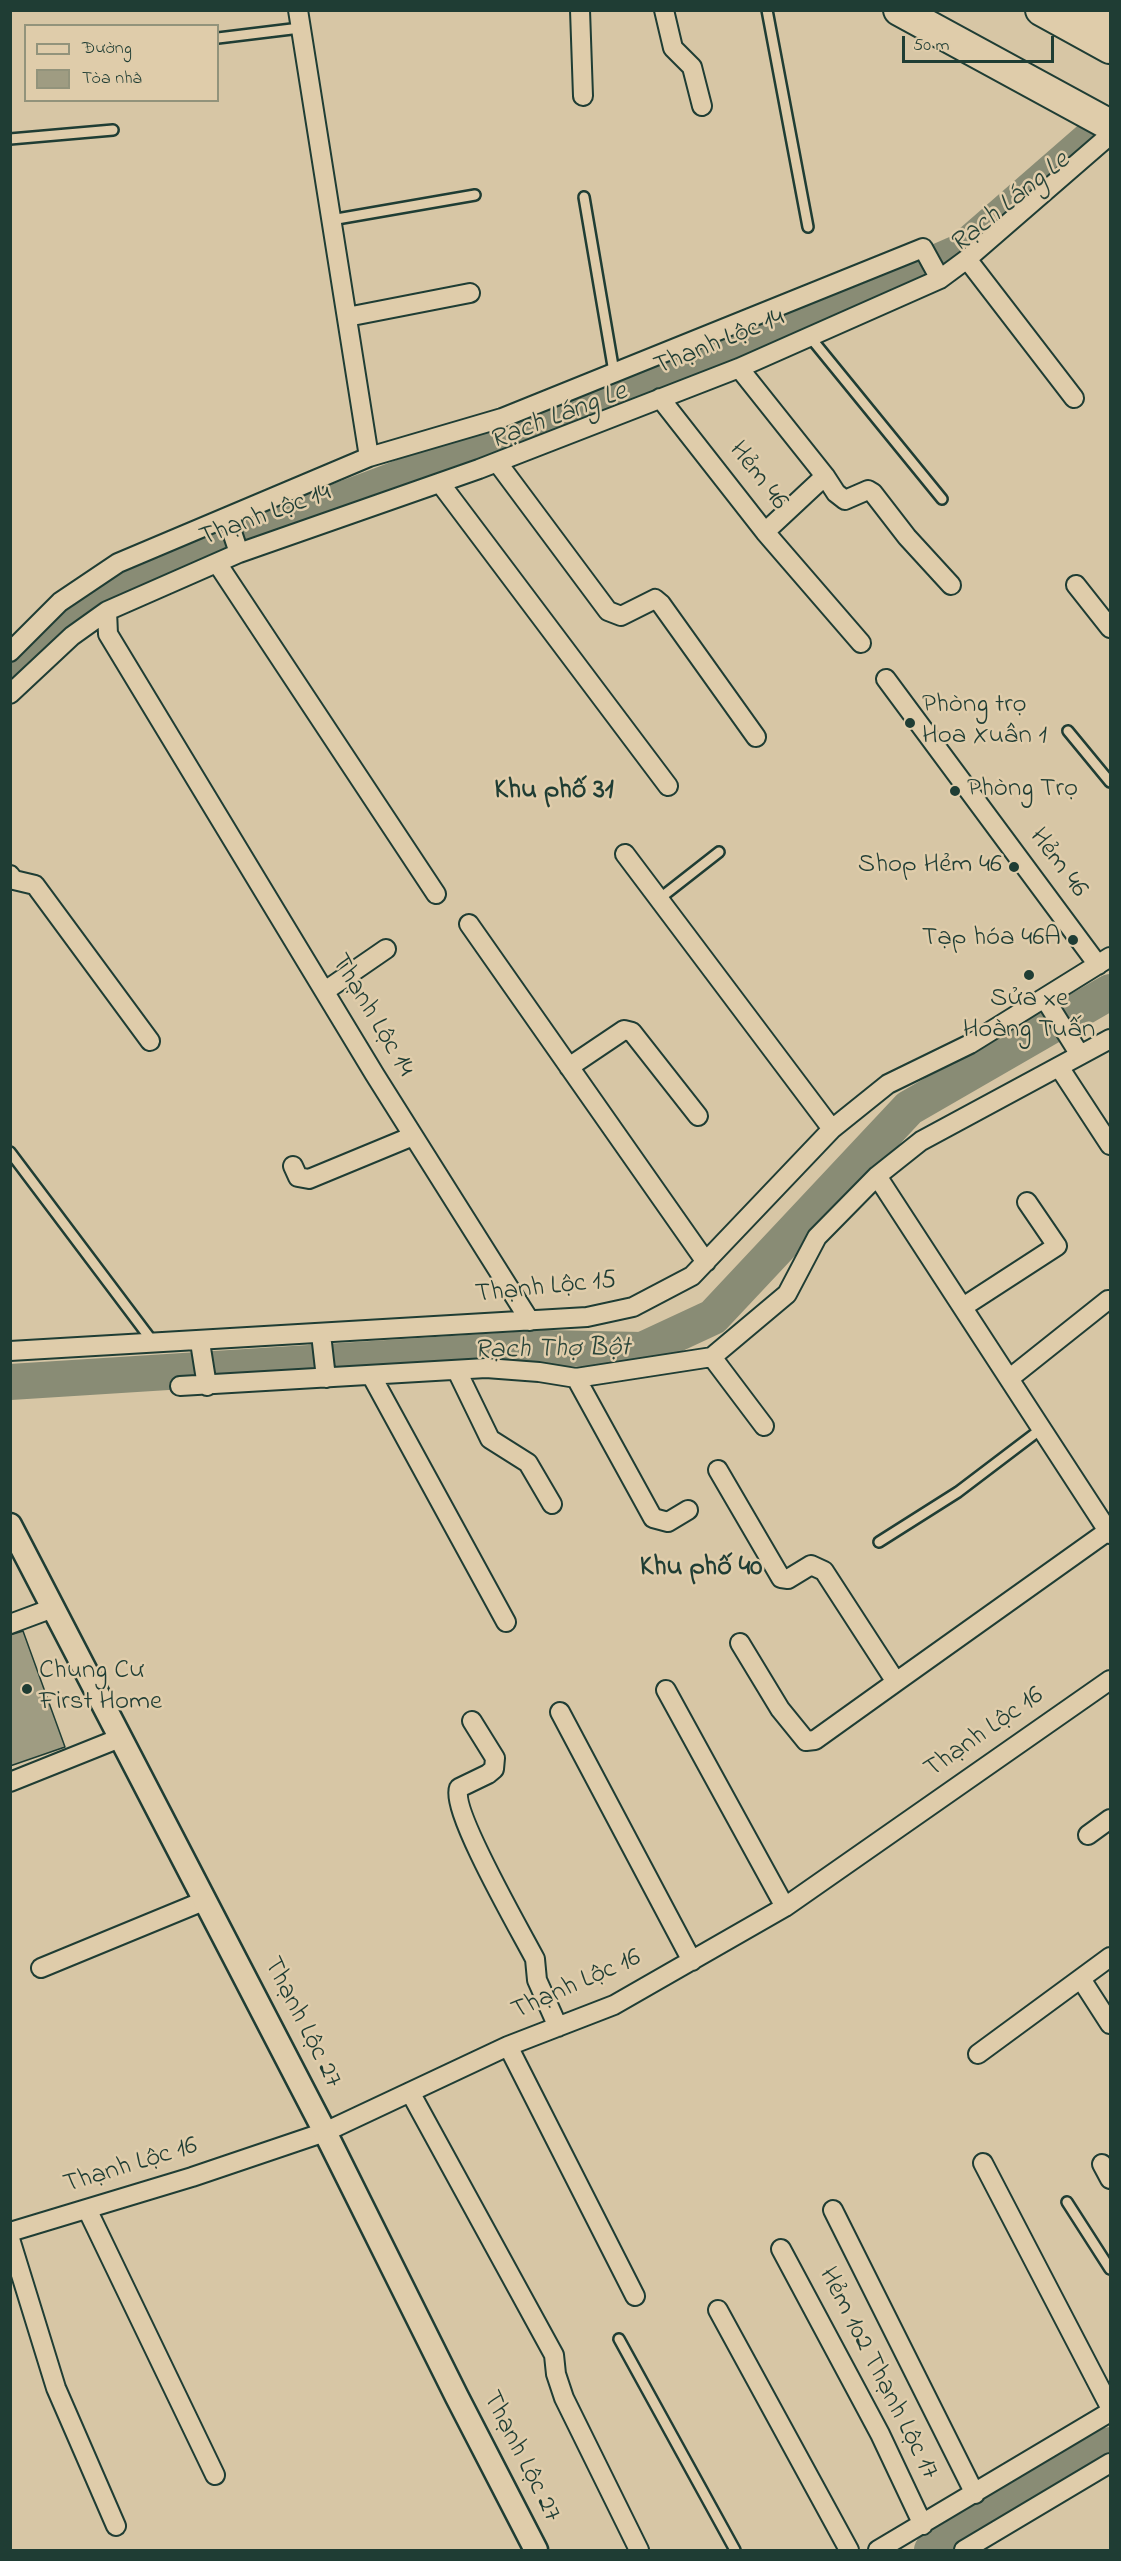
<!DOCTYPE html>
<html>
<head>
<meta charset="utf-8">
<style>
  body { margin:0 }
  #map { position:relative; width:1121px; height:2561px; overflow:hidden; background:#d7c6a5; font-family:"Indie Flower",sans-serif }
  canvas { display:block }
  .frame { position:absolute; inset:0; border:12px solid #1f3d34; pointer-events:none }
  .legend { position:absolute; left:24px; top:24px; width:195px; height:78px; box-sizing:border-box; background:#dfccaa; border:2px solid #92937b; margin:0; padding:8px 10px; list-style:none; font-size:18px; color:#1f3d34 }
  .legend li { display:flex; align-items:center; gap:12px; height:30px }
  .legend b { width:30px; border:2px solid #92937b }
  .scale { position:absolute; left:902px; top:36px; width:152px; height:27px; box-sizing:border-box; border:3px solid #1f3d34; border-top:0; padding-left:8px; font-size:18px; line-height:21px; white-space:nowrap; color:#1f3d34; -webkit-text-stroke:4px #dfccaa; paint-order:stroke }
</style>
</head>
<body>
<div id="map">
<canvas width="1121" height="2561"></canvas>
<div class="frame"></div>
<ul class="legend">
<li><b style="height:8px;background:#dfccaa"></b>Đường</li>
<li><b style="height:16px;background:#9f9c82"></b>Tòa nhà</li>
</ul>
<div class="scale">50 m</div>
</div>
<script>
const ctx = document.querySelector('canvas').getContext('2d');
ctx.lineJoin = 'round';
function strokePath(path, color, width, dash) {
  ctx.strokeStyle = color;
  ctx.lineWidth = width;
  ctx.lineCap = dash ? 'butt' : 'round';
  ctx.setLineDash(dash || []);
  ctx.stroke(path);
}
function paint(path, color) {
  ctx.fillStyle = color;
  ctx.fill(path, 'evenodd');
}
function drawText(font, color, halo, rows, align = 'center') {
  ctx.font = font + ' "Indie Flower",sans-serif';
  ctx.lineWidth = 5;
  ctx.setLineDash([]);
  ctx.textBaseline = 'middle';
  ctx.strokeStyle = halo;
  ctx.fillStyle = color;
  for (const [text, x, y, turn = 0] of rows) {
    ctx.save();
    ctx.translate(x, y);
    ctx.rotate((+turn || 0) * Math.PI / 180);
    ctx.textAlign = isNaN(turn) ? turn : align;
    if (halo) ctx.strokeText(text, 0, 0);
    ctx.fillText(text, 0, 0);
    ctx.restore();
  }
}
strokePath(new Path2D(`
  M10,672L55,628L118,584L718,358L960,252L1092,137
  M10,1382L546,1348L642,1350L713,1317L909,1108L1110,992
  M932,2550L1110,2445`), '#898c75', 36);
const building = new Path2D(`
  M23,1631L65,1747L10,1766V1635Z`);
paint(building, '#9f9c82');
strokePath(building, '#1f3d34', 1.5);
const service = new Path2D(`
  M767,10L808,227
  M218,38L300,28
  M10,139L113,130
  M584,197L614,372
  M331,220L475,195
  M810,337L942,499
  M1068,731L1110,782
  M659,899L719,852
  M10,1152L153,1342
  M879,1542L958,1492L1041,1429
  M1067,2202L1110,2269
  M619,2339L735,2550`);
const minor = new Path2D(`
  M298,10L369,457
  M580,10L583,96
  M664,10L673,48L692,67L702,106
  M967,259L1074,398
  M347,317L470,293
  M739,368L825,476L765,532
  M660,398L765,532L861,643
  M497,462L608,611L621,616L655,599L661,604L756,737
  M825,476L836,493L845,500L868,490L873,493L907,537L951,585
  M440,483L668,786
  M227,517L239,553
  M217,563L436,894
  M1076,585L1110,628
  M10,652L60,602L118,563L369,457L502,418L923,248L940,279
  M886,679L1098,965
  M10,694L72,636L107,611
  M625,854L832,1129
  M10,875L14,880L35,885L150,1041
  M469,924L706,1262
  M325,991L386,949
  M1045,999L1080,1055
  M569,1067L624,1030L632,1032L698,1116
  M1059,1067L1110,1145
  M293,1166L298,1177L309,1179L413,1136
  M877,1176L1110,1534
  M963,1307L1057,1246L1027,1202
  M530,1321L375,1075L108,634L107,611L239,553L479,469L739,368L940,279L967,259L1110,135
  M321,1334L326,1378
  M200,1342L207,1386
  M10,1351L587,1317L633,1307L692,1276L832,1129L888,1084L970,1044L1110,957
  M712,1357L764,1426
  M457,1371L490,1439L528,1463L552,1504
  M371,1375L506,1622
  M576,1378L653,1518L668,1522L688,1510
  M1010,1378L1108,1300
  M180,1386L486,1368L539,1372L576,1378L712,1357L787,1294L817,1237L877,1176L921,1141L1110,1039
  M718,1470L781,1578L788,1579L811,1565L824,1571L896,1682L1108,1531
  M10,1624L53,1608
  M740,1643L780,1709L806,1741L815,1740L896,1682
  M666,1690L785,1907
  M560,1712L692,1961
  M472,1721L495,1758L494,1769L488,1774L459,1788C450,1810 521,1932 535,1959L537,1980L558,2027
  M10,1782L120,1738
  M1088,1835L1110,1819
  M41,1968L206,1900
  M1081,1979L1110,2024
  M508,2046L635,2296
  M978,2054L1110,1957
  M410,2092L554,2355L556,2374L564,2398L639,2550
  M983,2163L1110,2407
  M1102,2164L1110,2179
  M87,2209L215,2475
  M833,2210L975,2494
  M10,2232L192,2177L325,2132L508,2046L614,2005L785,1907L1110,1680
  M10,2239L56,2388L116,2526
  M781,2249L880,2434L923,2525
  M718,2310L849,2550
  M878,2550L1110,2412
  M964,2550L1110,2463`);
const tertiary = new Path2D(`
  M10,1525L325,2132L457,2397L536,2550`);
const trunk = new Path2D(`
  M899,10L1110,125
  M1041,10L1110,48
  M1091,10L1110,21`);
strokePath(service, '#1f3d34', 14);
strokePath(minor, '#1f3d34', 22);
strokePath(tertiary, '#1f3d34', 27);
strokePath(trunk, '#1f3d34', 34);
strokePath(service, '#dfccaa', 9);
strokePath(minor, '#dfccaa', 18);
strokePath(tertiary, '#dfccaa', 22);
strokePath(trunk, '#dfccaa', 30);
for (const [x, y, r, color] of [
  [910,723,6,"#1f3d34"],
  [955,791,6,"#1f3d34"],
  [1014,867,6,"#1f3d34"],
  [1073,940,6,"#1f3d34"],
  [1029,975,6,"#1f3d34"],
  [27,1689,6,"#1f3d34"]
]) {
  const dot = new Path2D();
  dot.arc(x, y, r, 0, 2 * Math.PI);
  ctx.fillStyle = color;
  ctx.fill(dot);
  strokePath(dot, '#dfccaa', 2);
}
drawText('27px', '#1f3d34', '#dfccaa', [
  ["Thạnh Lộc 14",720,344,-22],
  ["Hẻm 46",757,477,52],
  ["Thạnh Lộc 14",266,517,-20],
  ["Hẻm 46",1057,864,53],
  ["Thạnh Lộc 14",371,1016,59],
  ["Thạnh Lộc 15",546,1289,-6],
  ["Thạnh Lộc 16",985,1734,-35],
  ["Thạnh Lộc 16",577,1986,-24],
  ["Thạnh Lộc 27",301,2023,63],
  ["Thạnh Lộc 16",131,2167,-17],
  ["Hẻm 102 Thạnh Lộc 17",877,2374,63],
  ["Thạnh Lộc 27",520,2457,63]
]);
drawText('27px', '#1f3d34', '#dfccaa', [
  ["Phòng trọ",922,707],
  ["Hoa Xuân 1",922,738],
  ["Phòng Trọ",967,791],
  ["Shop Hẻm 46",1002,867,"right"],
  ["Tạp hóa 46A",1061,940,"right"],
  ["Sửa xe",1029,1001,"center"],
  ["Hoàng Tuấn",1029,1032,"center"],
  ["Chung Cư",39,1673],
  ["First Home",39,1704]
], 'left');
drawText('italic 28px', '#2a453a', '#dfccaa', [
  ["Rạch Láng Le",1011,204,-39],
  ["Rạch Láng Le",559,418,-21],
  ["Rạch Thợ Bột",552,1351,-1]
]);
drawText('bold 28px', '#1f3d34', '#dfccaa', [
  ["Khu phố 31",554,792],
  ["Khu phố 40",701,1569]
]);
</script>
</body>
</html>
